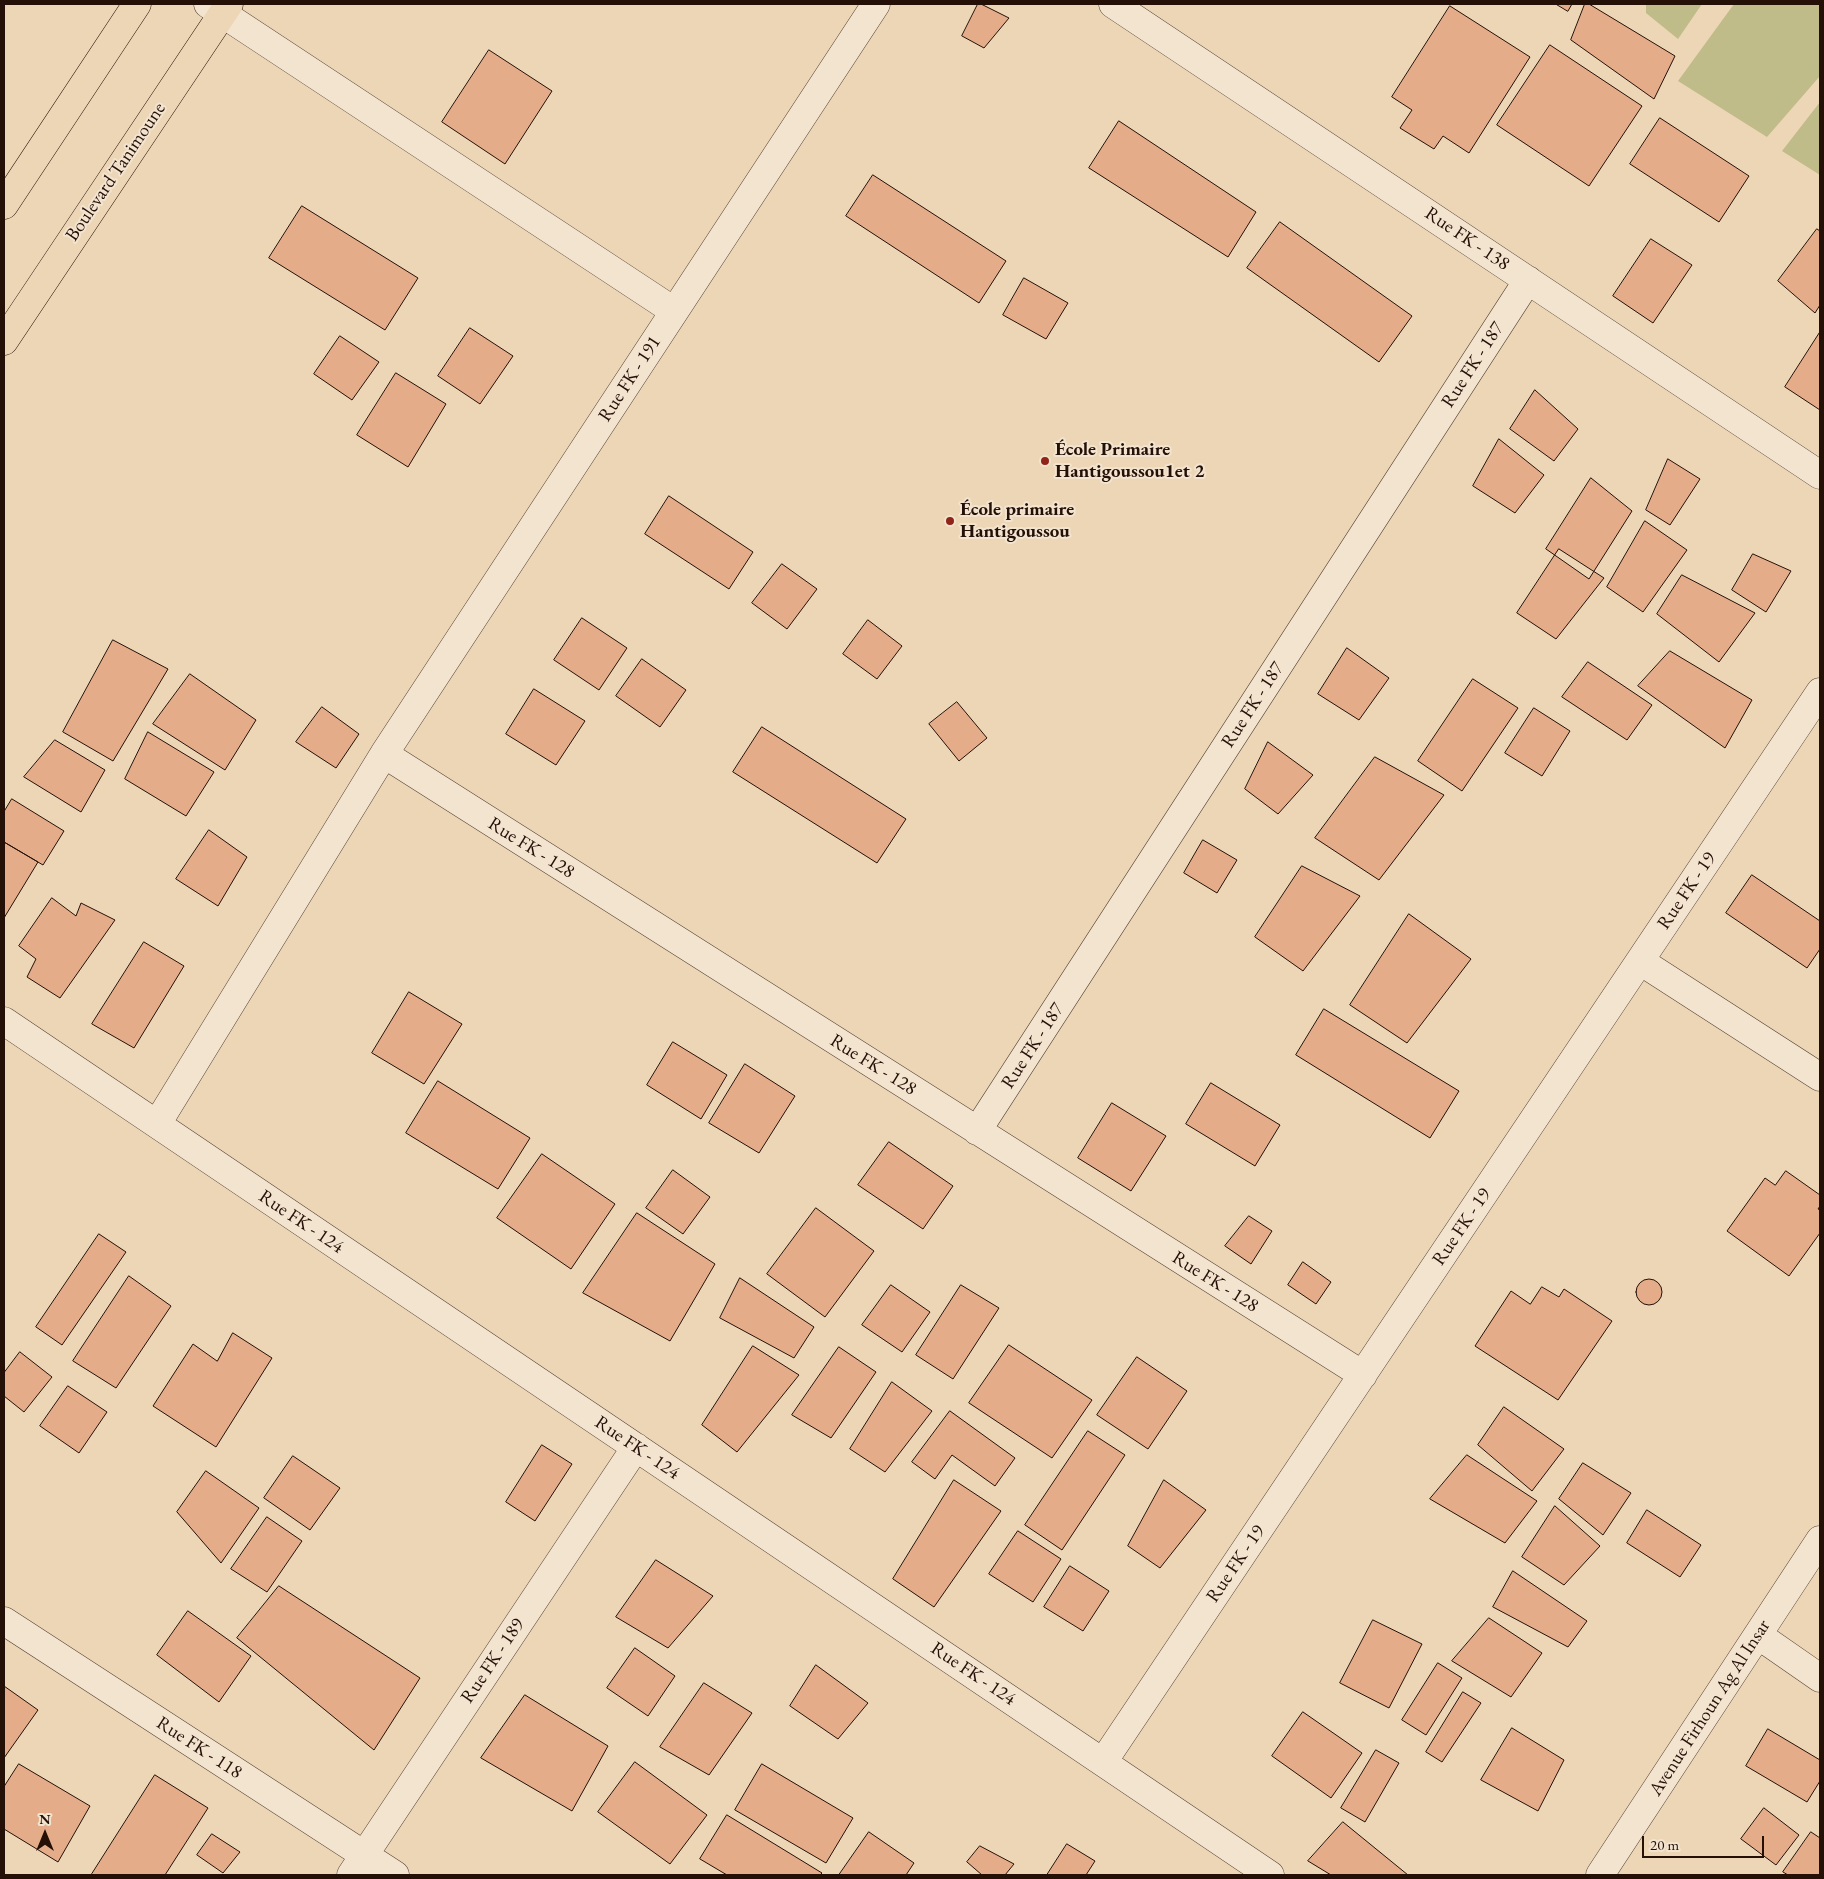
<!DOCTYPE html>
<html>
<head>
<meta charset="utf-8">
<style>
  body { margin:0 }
  #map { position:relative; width:1824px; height:1879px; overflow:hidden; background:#edd6b6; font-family:"EB Garamond",serif }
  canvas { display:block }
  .frame { position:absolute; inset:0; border:5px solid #251008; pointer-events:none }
  .north { position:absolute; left:20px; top:1809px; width:50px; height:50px; -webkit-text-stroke:4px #f3e4d0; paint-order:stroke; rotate:0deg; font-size:14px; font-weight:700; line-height:20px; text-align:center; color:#251008 }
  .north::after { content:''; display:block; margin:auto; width:18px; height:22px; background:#251008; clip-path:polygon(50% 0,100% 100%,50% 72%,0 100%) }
  .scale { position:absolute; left:1642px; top:1836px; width:122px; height:22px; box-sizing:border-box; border:2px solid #251008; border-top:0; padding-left:6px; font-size:15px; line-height:18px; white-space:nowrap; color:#251008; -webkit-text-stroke:4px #f3e4d0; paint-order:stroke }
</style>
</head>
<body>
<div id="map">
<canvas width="1824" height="1879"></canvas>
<div class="frame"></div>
<div class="north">N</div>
<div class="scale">20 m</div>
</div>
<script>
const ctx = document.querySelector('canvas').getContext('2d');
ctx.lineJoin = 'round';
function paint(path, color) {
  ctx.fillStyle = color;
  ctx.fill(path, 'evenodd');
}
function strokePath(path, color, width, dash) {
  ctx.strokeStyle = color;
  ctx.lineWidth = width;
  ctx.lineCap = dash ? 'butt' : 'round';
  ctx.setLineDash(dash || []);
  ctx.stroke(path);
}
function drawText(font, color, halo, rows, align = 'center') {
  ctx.font = font + ' "EB Garamond",serif';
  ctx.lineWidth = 4;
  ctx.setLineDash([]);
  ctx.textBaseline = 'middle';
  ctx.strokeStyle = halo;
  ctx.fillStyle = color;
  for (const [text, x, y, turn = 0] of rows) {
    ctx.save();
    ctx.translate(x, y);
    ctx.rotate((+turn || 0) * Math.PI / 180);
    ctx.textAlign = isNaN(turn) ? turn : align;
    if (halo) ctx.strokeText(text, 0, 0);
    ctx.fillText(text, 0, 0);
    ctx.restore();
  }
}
paint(new Path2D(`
  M1646,4H1702L1678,39L1646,13Z
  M1734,4H1820V76L1767,137L1678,81Z
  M1820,102V175L1782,151Z`), '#bfbc89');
const building = new Path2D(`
  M978,4H981L1009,18L984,48L962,36Z
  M1556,4H1572L1568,11Z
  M1585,4H1589L1675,56L1654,99L1571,40Z
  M1450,6L1530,57L1469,153L1443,136L1434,149L1400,128L1412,110L1392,97Z
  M1550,45L1642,106L1589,186L1497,125Z
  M489,50L552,91L505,164L442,122Z
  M1660,118L1749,176L1719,222L1630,164Z
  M1119,121L1256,212L1228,257L1089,168Z
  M873,175L1006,261L979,303L846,216Z
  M302,206L418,278L385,330L269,258Z
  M1280,222L1412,316L1379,362L1247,268Z
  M1817,229L1820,231V305L1815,313L1778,281Z
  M1651,239L1692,265L1653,323L1613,296Z
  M1024,278L1068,303L1046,339L1003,315Z
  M470,328L513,356L480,404L438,376Z
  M1820,332V410L1785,387Z
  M340,336L379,362L352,400L314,374Z
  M396,373L446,404L408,467L357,435Z
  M1535,390L1578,429L1554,461L1510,429Z
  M1499,439L1544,475L1515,513L1473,486Z
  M1668,459L1700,479L1670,525L1646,510Z
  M1591,478L1632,511L1589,579L1546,549Z
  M669,496L753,552L729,589L645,534Z
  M1645,521L1687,550L1643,612L1607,587Z
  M1559,549L1604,578L1556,639L1517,613Z
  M1753,554L1791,571L1766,612L1732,590Z
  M782,564L817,589L787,629L752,603Z
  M1682,575L1755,613L1719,662L1657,614Z
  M582,618L627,648L599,690L554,660Z
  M868,620L902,646L877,679L843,654Z
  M113,640L168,669L113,761L63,732Z
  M1347,648L1389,678L1359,720L1318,694Z
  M1670,651L1752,700L1725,748L1638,686Z
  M642,659L686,690L660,727L616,696Z
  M1588,662L1652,705L1627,740L1562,697Z
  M190,674L256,720L225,770L153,724Z
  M1473,679L1518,708L1462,791L1418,761Z
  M534,689L585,721L556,765L506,734Z
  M957,702L987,738L959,761L929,724Z
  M322,707L359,734L336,768L296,742Z
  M1534,708L1570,731L1542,776L1505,753Z
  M762,727L906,819L877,863L733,772Z
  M148,732L214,772L186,816L125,779Z
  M55,740L105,770L81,812L24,777Z
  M1268,742L1313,775L1278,814L1245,789Z
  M1375,757L1444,795L1379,880L1315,838Z
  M12,799L64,831L43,865L4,842V812Z
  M209,830L247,857L218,906L176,879Z
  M1203,840L1237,860L1217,893L1184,873Z
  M4,842L38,862L4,918Z
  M1302,866L1360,896L1303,971L1255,937Z
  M1752,875L1820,921V949L1807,968L1726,913Z
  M52,898L76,916L81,903L115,920L60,998L27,977L36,959L19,946Z
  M1409,914L1471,959L1407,1043L1350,1005Z
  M144,942L184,966L134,1048L92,1024Z
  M409,992L462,1024L424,1084L372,1053Z
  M1324,1009L1459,1091L1430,1138L1296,1055Z
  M673,1042L727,1075L701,1119L647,1085Z
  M745,1064L795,1096L759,1153L709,1123Z
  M438,1081L530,1138L498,1189L406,1133Z
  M1211,1083L1280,1125L1255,1166L1186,1124Z
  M1112,1103L1166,1136L1131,1191L1078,1158Z
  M889,1142L953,1186L923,1229L858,1185Z
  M542,1154L615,1204L571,1269L497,1218Z
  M673,1170L710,1197L683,1234L646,1208Z
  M1786,1171L1820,1195V1206L1818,1209L1820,1210V1233L1789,1276L1727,1231L1765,1178L1775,1185Z
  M816,1208L874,1251L825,1317L767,1274Z
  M637,1213L715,1264L670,1341L583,1293Z
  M1249,1216L1272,1231L1251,1264L1225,1246Z
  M99,1234L126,1252L62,1345L36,1327Z
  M1303,1262L1331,1282L1316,1304L1288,1285Z
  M129,1276L171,1306L116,1388L73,1361Z
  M740,1278L814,1327L794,1358L720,1318Z
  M1636 1292a13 13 0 1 1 26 0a13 13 0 1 1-26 0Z
  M891,1285L930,1312L902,1352L862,1325Z
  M961,1285L999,1308L953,1379L916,1355Z
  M1542,1287L1559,1297L1564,1289L1612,1321L1558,1400L1475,1346L1511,1291L1530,1304Z
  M233,1333L272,1358L216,1447L153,1406L193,1344L217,1361Z
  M1009,1345L1092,1400L1052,1458L969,1403Z
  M753,1346L799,1375L737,1452L702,1425Z
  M839,1347L876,1372L831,1438L792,1415Z
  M20,1352L52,1377L24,1412L4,1396V1373Z
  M1137,1357L1187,1391L1148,1449L1097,1415Z
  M892,1382L932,1411L885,1472L850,1449Z
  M68,1386L107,1412L79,1453L40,1426Z
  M1504,1407L1564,1449L1532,1491L1478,1445Z
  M950,1411L1015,1458L995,1486L952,1455L935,1479L912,1462Z
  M1088,1431L1125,1455L1062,1550L1025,1525Z
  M542,1445L572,1464L535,1521L506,1502Z
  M1467,1455L1537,1501L1505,1543L1430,1499Z
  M293,1456L340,1488L310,1530L264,1498Z
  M1583,1463L1631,1493L1603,1535L1559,1499Z
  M206,1471L259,1508L221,1563L177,1512Z
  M954,1480L1001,1511L934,1607L893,1579Z
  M1164,1480L1206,1510L1160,1568L1128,1546Z
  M1555,1506L1600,1546L1564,1585L1522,1557Z
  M1647,1510L1701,1545L1680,1577L1627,1543Z
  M267,1517L302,1541L267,1592L231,1569Z
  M1018,1531L1061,1559L1033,1602L989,1574Z
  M656,1560L713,1596L668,1648L616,1617Z
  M1070,1566L1109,1591L1083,1631L1044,1607Z
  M1513,1571L1587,1621L1568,1647L1493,1607Z
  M279,1586L420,1678L374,1750L237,1638Z
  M188,1611L251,1656L219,1702L157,1655Z
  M1489,1618L1542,1653L1511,1697L1452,1661Z
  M1373,1620L1422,1644L1389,1708L1340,1683Z
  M635,1648L675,1676L648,1716L607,1688Z
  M1438,1663L1462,1678L1426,1735L1402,1720Z
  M816,1665L868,1703L838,1739L790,1706Z
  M704,1683L752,1713L709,1775L660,1747Z
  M4,1686L38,1710L4,1758Z
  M1463,1692L1481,1703L1442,1762L1426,1752Z
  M525,1695L608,1746L572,1811L481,1758Z
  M1303,1712L1362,1753L1331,1798L1272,1756Z
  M1512,1728L1564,1760L1538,1811L1481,1780Z
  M1768,1729L1820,1760V1781L1807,1802L1746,1766Z
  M1376,1750L1399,1763L1365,1822L1341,1808Z
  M635,1762L707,1815L670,1864L598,1812Z
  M19,1764L90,1806L58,1862L4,1829V1787Z
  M762,1764L853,1818L826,1863L735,1810Z
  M155,1775L208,1808L165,1875H93L92,1874Z
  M1764,1808L1799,1835L1776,1865L1741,1839Z
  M727,1815L822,1873L820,1875H727L700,1859Z
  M1343,1822L1408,1875H1331L1308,1861Z
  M869,1832L914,1863L906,1875H839Z
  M1811,1832L1820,1838V1875H1788L1783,1872Z
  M212,1834L240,1852L223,1873L197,1855Z
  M1067,1844L1095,1861L1086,1875H1047Z
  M980,1846L1014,1864L1005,1875H982L967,1862Z`);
paint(building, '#e4ac89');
strokePath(building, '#251008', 1);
const minor = new Path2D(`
  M208,4L674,311
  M1113,4L1820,475
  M384,754L1363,1375
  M1640,961L1820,1077
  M4,1021L1270,1875
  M157,1124L384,754L876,4
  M977,1131L1528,280
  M4,1621L395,1875
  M1758,1635L1820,1678
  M1103,1762L1820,692
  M351,1875L636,1447
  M1600,1875L1820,1540`);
const major = new Path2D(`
  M4,205L137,4
  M4,341L229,4`);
strokePath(minor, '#574234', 29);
strokePath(major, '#251008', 29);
strokePath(minor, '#f3e4d0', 28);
strokePath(major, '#edd6b6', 28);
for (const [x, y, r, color] of [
  [1045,461,5,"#8f2418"],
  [950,521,5,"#8f2418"]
]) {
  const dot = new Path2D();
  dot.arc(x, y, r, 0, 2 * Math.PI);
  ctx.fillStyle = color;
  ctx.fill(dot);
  strokePath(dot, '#f3e4d0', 2);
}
drawText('19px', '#251008', '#f3e4d0', [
  ["Boulevard Tanimoune",116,172,-56],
  ["Rue FK - 138",1467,239,34],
  ["Rue FK - 187",1473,365,-57],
  ["Rue FK - 191",630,379,-57],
  ["Rue FK - 187",1253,705,-57],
  ["Rue FK - 128",531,848,32],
  ["Rue FK - 19",1687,891,-56],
  ["Rue FK - 187",1033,1046,-57],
  ["Rue FK - 128",873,1065,32],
  ["Rue FK - 124",301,1222,34],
  ["Rue FK - 19",1462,1227,-56],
  ["Rue FK - 128",1215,1282,32],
  ["Rue FK - 124",637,1448,34],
  ["Rue FK - 19",1236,1564,-56],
  ["Rue FK - 189",493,1661,-56],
  ["Rue FK - 124",973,1674,34],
  ["Avenue Firhoun Ag Al Insar",1710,1708,-57],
  ["Rue FK - 118",199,1748,33]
]);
drawText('bold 19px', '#251008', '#f3e4d0', [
  ["École Primaire",1055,450],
  ["Hantigoussou1et 2",1055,472],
  ["École primaire",960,510],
  ["Hantigoussou",960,532]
], 'left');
</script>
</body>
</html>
